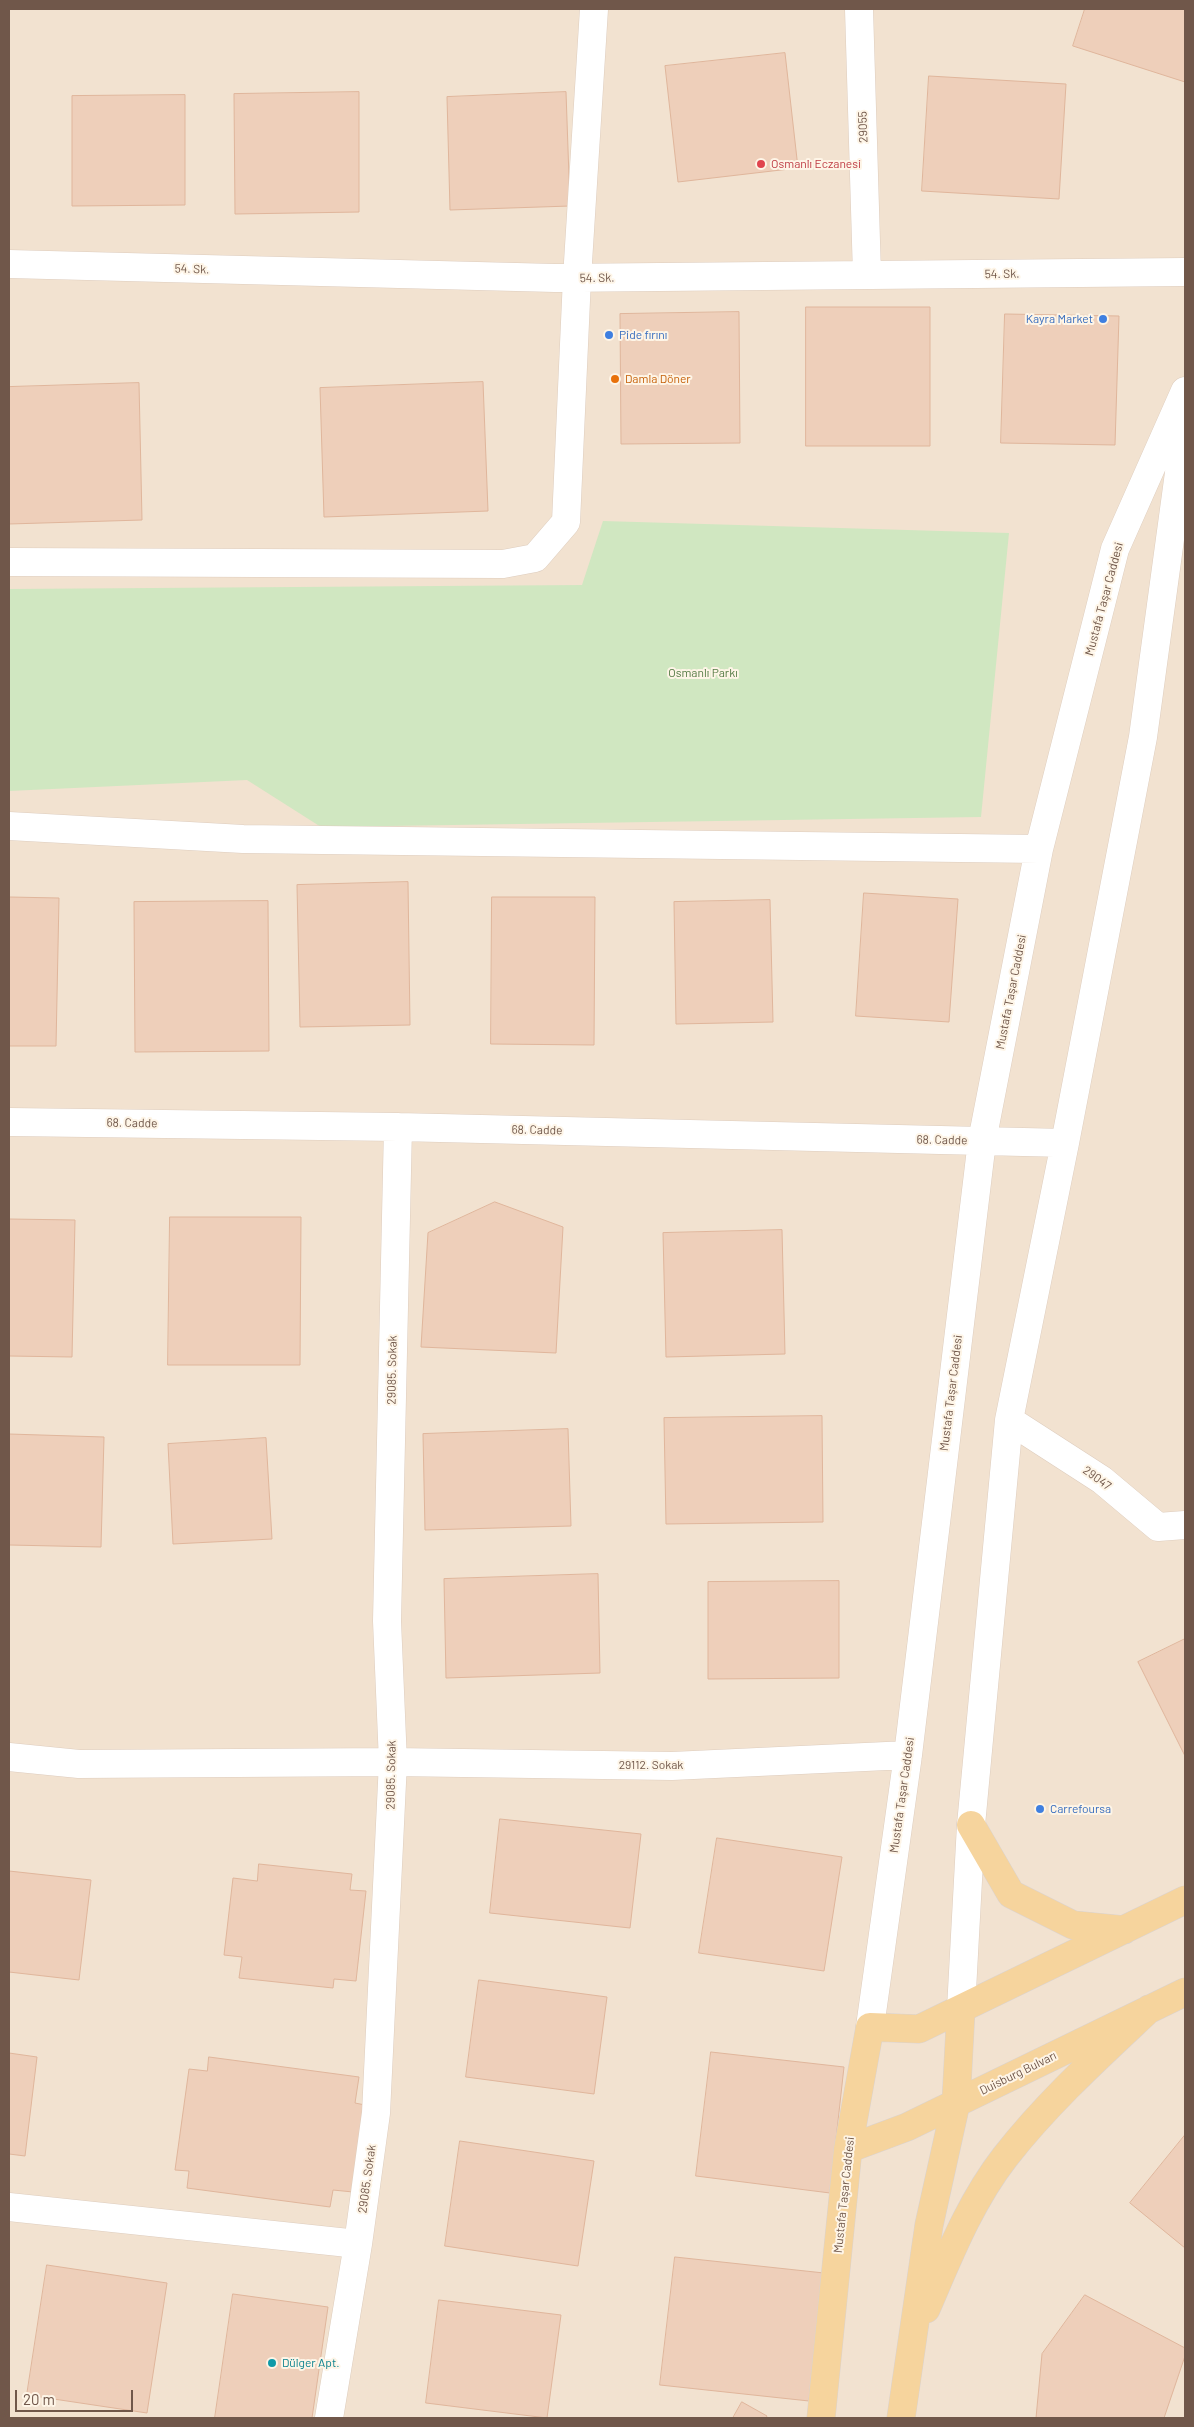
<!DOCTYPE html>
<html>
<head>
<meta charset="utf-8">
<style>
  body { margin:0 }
  #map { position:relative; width:1194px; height:2427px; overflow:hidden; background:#fbf1e1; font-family:Barlow,sans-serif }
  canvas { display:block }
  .frame { position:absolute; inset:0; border:10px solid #70574a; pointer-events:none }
  .scale { position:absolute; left:15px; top:2390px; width:118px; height:22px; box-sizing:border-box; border:2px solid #70574a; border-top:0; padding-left:6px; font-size:15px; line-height:18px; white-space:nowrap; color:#70574a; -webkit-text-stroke:4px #fef5e7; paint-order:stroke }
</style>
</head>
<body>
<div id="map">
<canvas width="1194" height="2427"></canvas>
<div class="frame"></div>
<div class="scale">20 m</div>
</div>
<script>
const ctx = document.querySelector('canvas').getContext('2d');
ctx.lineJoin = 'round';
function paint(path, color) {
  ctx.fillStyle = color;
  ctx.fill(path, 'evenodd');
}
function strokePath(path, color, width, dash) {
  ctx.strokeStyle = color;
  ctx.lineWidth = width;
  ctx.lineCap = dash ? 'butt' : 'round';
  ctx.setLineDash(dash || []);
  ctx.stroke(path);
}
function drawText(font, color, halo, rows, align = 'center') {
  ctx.font = font + ' Barlow,sans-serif';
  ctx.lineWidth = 4;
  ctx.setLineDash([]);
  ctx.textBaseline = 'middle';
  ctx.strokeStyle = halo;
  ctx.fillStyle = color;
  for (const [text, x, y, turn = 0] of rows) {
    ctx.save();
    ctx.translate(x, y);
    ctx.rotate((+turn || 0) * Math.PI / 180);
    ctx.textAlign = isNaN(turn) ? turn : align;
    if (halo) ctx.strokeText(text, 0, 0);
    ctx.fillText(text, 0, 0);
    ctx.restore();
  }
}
paint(new Path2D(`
  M9,9H1185V2418H9Z`), '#f2e2d0');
paint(new Path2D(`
  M603,521L1009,533L981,817L321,827L247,780L9,791V589L582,585Z`), '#d0e7c1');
const building = new Path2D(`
  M1085,9H1185V82L1073,46Z
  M785,53L798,168L678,182L665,66Z
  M929,76L1066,84L1059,199L922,191Z
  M359,92V212L235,214L234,94Z
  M566,92L570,206L450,210L447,97Z
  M185,95V205L72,206V96Z
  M806,307H930V446H806Z
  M739,312L740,443L621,444L620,314Z
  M1005,314L1119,316L1115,445L1001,443Z
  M483,382L488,511L324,517L320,388Z
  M139,383L142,520L9,524V387Z
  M408,882L410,1025L300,1027L297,885Z
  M864,893L958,899L949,1022L856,1016Z
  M9,897L59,898L56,1046H9Z
  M492,897H595L594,1045L491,1044Z
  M770,900L773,1022L676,1024L674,902Z
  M268,901L269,1051L135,1052L134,902Z
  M495,1202L563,1227L556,1353L421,1347L428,1233Z
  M170,1217H301L300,1365H168Z
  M9,1219L75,1220L72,1357L9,1356Z
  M782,1230L785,1354L666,1357L663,1233Z
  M822,1416L823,1522L666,1524L664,1418Z
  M568,1429L571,1526L425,1530L423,1434Z
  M9,1434L104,1437L101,1547L9,1545Z
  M266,1438L272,1539L173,1544L168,1444Z
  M598,1574L600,1673L446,1678L444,1579Z
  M839,1581V1678L708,1679V1582Z
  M1185,1639V1756L1138,1662Z
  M500,1819L641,1834L630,1928L490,1913Z
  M717,1838L842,1857L824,1971L699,1953Z
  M259,1864L352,1874L350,1890L366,1891L356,1981L334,1979L333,1988L239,1978L242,1957L224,1955L233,1878L257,1881Z
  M9,1871L91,1880L79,1980L9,1972Z
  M479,1980L607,1997L594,2094L466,2077Z
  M711,2052L844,2067L830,2193L696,2176Z
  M9,2053L37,2057L25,2156L9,2154Z
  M209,2057L359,2077L355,2103L365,2105L353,2192L333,2190L330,2207L187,2188L189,2171L175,2170L189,2069L207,2071Z
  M1185,2135V2248L1130,2203Z
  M460,2141L594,2161L578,2266L445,2246Z
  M675,2257L824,2273L809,2401L660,2385Z
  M47,2265L167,2283L147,2413L27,2395Z
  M233,2294L328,2307L312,2418H215Z
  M1085,2295L1185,2348V2356L1164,2418H1036L1042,2354Z
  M439,2300L561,2315L547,2418L426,2403Z
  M742,2402L767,2416L766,2418H733Z`);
paint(building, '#eecfba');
strokePath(building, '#e0b69c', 1);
const minor = new Path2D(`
  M859,9L867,275
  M9,264L555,278L1185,272
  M9,562L503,564L535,558L566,522L577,278L594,9
  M9,826L243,839L1039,849
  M9,1122L398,1127L1065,1143
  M1009,1420L1102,1480L1158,1527L1185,1525
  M9,1757L79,1764L393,1762L672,1766L908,1755
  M961,2009L971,1825L1009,1420L1065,1143L1143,737L1185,429
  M870,2027L908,1755L982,1141L1039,849L1115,549L1185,391
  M9,2207L358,2244
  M329,2418L358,2244L376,2113L393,1762L387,1621L398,1127`);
const major = new Path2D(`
  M971,1825L1011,1894L1073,1925L1124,1930
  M848,2149L907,2127L1185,1992
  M926,2309C949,2256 970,2202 1005,2157C1048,2102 1099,2056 1149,2009
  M821,2418L848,2149L870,2027L919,2029L1185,1900
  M901,2418L929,2225L956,2103L961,2009`);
strokePath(minor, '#decdbe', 29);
strokePath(major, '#dad3d0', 29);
strokePath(minor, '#fff', 28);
strokePath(major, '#f6d49d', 28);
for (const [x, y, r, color] of [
  [761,164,5,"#e0444e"],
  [1103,319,5,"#3f7fe0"],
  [609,335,5,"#3f7fe0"],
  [615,379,5,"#e8710a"],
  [1040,1809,5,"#3f7fe0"],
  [272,2363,5,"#0f9aa8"]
]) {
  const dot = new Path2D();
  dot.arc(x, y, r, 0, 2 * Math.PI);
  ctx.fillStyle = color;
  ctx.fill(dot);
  strokePath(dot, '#fef5e7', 2);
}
drawText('12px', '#70574a', '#fef5e7', [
  ["29055",863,127,-92],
  ["54. Sk.",192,269,2],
  ["54. Sk.",1002,274,-1],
  ["54. Sk.",597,278,-1],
  ["Mustafa Taşar Caddesi",1104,599,-75],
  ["Mustafa Taşar Caddesi",1011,992,-79],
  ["68. Cadde",132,1123,1],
  ["68. Cadde",537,1130,1],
  ["68. Cadde",942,1140,1],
  ["29085. Sokak",392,1370,-89],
  ["Mustafa Taşar Caddesi",951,1393,-83],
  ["29047",1097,1478,36],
  ["29112. Sokak",651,1765],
  ["29085. Sokak",391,1775,-89],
  ["Mustafa Taşar Caddesi",902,1795,-82],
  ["Duisburg Bulvarı",1018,2073,-26],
  ["29085. Sokak",367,2179,-82],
  ["Mustafa Taşar Caddesi",844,2195,-84]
]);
drawText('12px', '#be3a42', '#fef5e7', [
  ["Osmanlı Eczanesi",771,164]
], 'left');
drawText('12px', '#366cbe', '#fef5e7', [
  ["Kayra Market",1093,319,"right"],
  ["Pide fırını",619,335],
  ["Carrefoursa",1050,1809]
], 'left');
drawText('12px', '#c56008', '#fef5e7', [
  ["Damla Döner",625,379]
], 'left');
drawText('12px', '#557b45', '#fef5e7', [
  ["Osmanlı Parkı",703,673]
]);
drawText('12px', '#0d838f', '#fef5e7', [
  ["Dülger Apt.",282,2363]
], 'left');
</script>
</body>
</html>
